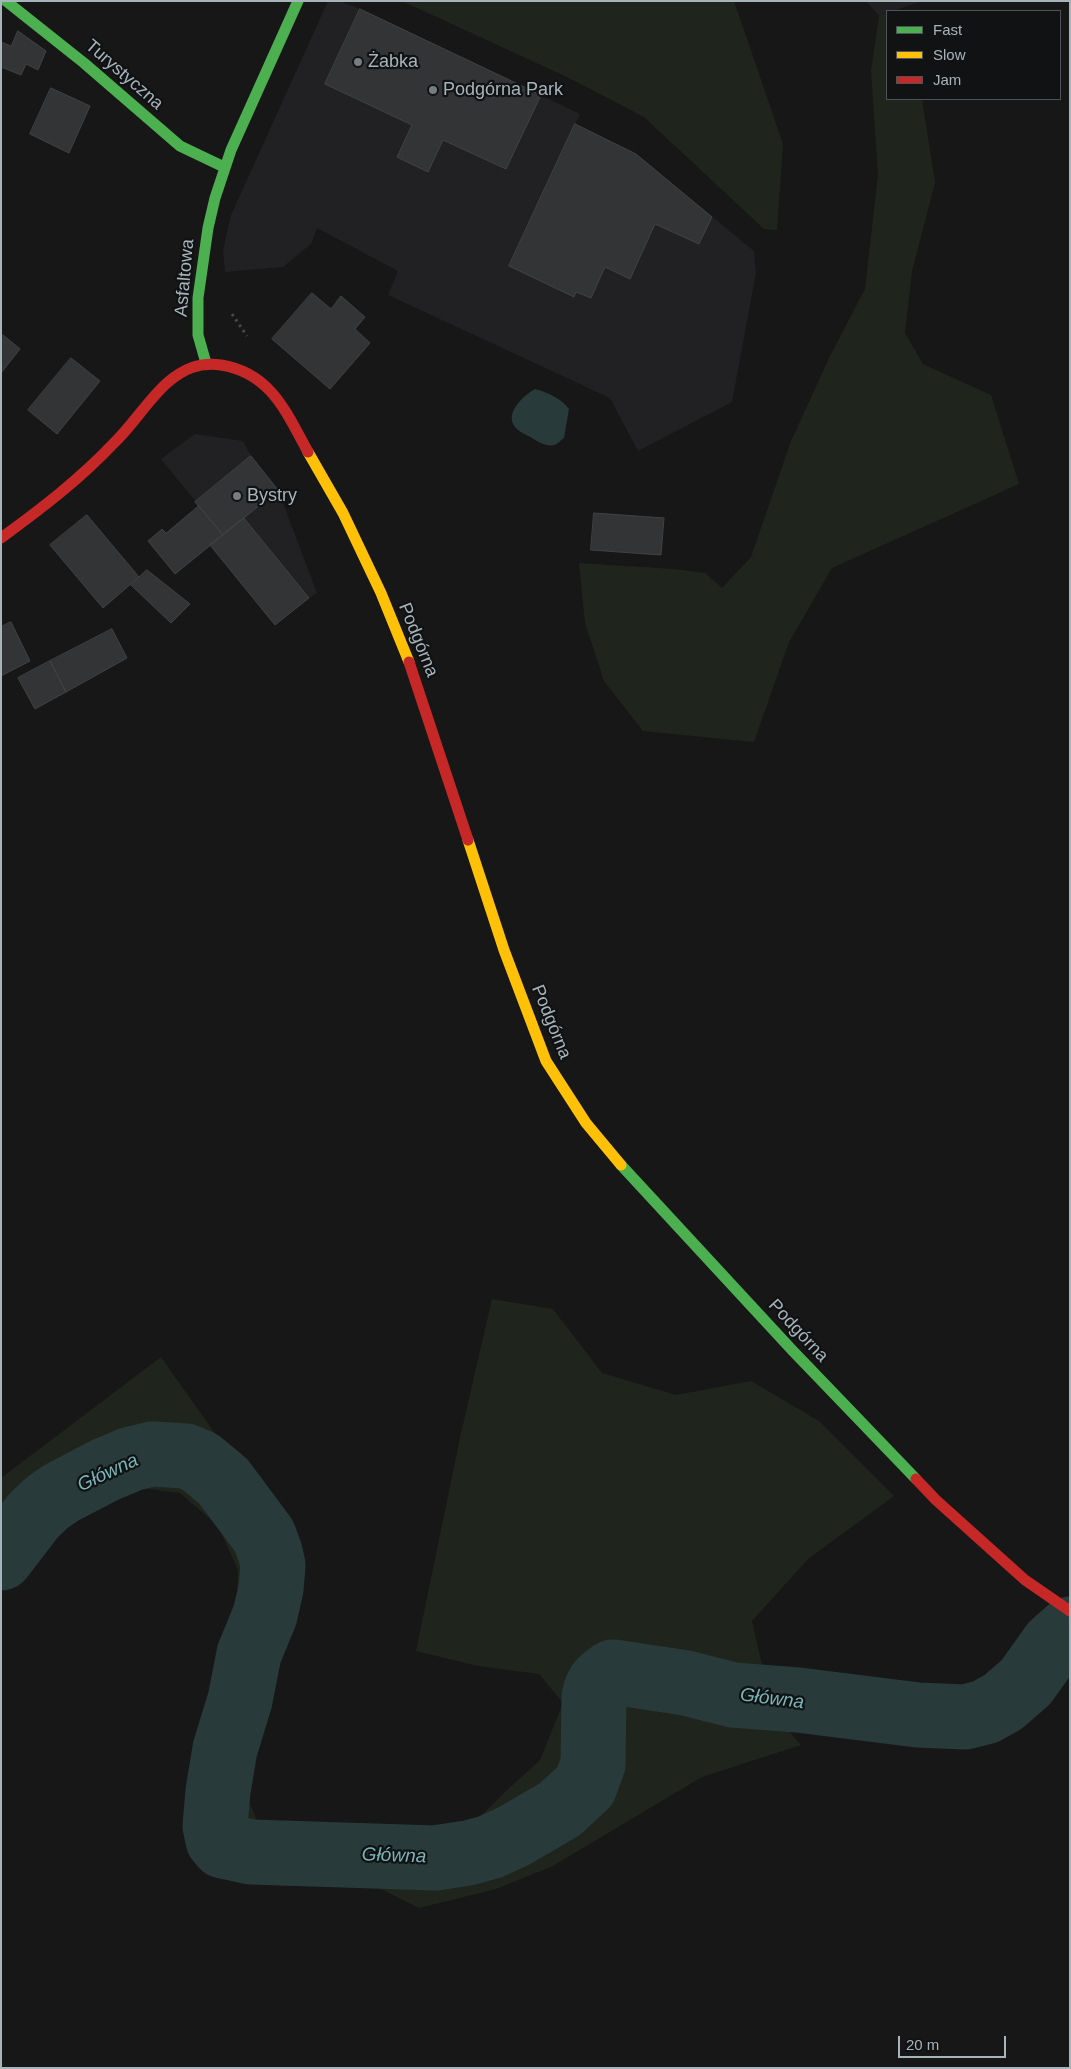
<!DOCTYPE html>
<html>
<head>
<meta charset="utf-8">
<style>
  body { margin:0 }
  #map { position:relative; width:1071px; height:2069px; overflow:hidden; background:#171717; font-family:Arial,sans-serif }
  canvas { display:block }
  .frame { position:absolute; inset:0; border:2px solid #a7b4ba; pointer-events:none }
  .legend { position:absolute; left:886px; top:10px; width:175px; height:90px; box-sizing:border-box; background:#111213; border:1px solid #4d5356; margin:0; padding:6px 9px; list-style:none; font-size:15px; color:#a7b4ba }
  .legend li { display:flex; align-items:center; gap:10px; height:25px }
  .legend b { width:25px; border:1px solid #4d5356 }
  .scale { position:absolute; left:898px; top:2036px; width:108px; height:22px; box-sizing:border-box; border:2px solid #a7b4ba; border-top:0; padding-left:6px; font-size:15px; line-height:18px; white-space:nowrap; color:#a7b4ba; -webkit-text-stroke:4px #111213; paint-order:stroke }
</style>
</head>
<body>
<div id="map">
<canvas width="1071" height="2069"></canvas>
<div class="frame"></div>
<ul class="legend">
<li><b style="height:6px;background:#4caf50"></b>Fast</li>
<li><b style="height:6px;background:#ffc107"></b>Slow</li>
<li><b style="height:6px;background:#c62828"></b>Jam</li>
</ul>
<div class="scale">20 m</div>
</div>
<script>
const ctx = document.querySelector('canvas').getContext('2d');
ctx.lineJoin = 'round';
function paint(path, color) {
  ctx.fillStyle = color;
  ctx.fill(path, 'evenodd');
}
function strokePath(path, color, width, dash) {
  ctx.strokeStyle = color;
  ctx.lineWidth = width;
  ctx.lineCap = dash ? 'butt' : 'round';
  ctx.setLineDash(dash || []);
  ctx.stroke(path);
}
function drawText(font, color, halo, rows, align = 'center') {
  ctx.font = font + ' Arial,sans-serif';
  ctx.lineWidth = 4.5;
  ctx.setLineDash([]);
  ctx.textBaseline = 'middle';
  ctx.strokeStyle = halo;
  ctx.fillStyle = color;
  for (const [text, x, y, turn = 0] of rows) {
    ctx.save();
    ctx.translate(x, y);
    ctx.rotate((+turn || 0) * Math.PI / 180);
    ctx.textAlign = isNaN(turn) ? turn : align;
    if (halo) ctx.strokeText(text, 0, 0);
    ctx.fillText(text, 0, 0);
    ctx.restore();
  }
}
paint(new Path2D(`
  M328,1H339L360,9L580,114L575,124L636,154L754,251L756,273L732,402L638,451L610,398L388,295L398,271L317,228L311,244L283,267L225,272L223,250L231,215Z
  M866,1H922L893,11H887V13L879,16Z
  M195,434L243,441L251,456L278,490L317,593L309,598L245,518L223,535L161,459Z`), '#212123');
paint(new Path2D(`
  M402,1H734L783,144L777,230L764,229L644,117L569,78Z
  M887,13V99H922L935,183L912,271L905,333L923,364L991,395L1019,484L832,568L789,642L754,742L643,731L604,681L585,623L579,563L674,569L705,573L722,588L751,557L791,441L830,356L865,289L878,175L871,71L879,16Z
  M492,1299L553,1309L602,1373L676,1395L751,1381L819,1421L894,1496L808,1559L752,1621L773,1713L801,1745L702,1777L551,1867L496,1889L419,1908L361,1879L212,1863L192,1834L210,1722L236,1626L238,1570L218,1526L180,1493L140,1488L75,1510L33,1545L1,1592V1478L161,1357L214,1432L282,1558L283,1608L264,1663L245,1793L257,1820L284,1836L358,1843L436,1844L469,1828L507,1790L540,1760L563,1703L539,1674L478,1666L416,1651L461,1433Z`), '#1f251c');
paint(new Path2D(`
  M535,389C547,392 562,399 569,409L564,438C561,440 558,444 554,445C547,447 538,442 532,438C527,435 519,432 515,427C504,413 524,395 535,389Z`), '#293a3a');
strokePath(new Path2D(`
  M1,1558L34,1515L48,1502L61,1493L105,1470L131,1459L152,1454L186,1456L200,1462L223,1481L264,1536L270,1552L273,1565L271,1589L265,1615L249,1654L240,1700L225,1749L218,1791L215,1826L218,1840L223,1846L251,1852L435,1858L468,1853L490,1847L514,1836L560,1809L585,1786L593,1764L594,1697C596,1684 602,1679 613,1672L686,1683L733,1695L798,1700L918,1715L965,1717L985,1712L1003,1702L1026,1682L1053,1644L1070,1629`), '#293a3a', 65);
const building = new Path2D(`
  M360,9L541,95L506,169L443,140L428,172L397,157L412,125L325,84Z
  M18,31L46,51L38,70L26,64L21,75L1,67V42L11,46Z
  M51,88L90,106L69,153L30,134Z
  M575,124L636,154L712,217L699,244L655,224L630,279L605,267L591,298L576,292L574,297L509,266Z
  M312,293L331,309L341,296L365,317L355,329L370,343L330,389L272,339Z
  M3,335L20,349L1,373V337Z
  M71,358L100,381L57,434L28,410Z
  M251,456L278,490L223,535L195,502Z
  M199,506L223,535L175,574L148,541L162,529L166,533Z
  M594,513L664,518L661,555L591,550Z
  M87,515L139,577L103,608L50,545Z
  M244,518L309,598L275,625L210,545Z
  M147,570L190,604L171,623L131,585Z
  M11,622L30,661L1,676V627Z
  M112,629L127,658L66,692L50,661Z
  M50,661L66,692L35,709L18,678Z`);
paint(building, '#333436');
strokePath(building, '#404244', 1);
strokePath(new Path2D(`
  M232,314L247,336`), '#474a4c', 3, [2.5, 4]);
strokePath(new Path2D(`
  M6,1L84,63L180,146L224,167
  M206,363L198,335V298L208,228L215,198L231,150L298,1
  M621,1165L792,1350L916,1479`), '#4caf50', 11);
strokePath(new Path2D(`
  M308,452L343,513L381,593L409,662
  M468,840L504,950L546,1061L586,1123L621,1165`), '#ffc107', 11);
strokePath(new Path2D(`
  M1,538C41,509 80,479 114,443C133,425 147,401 167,383C183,369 199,362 221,365C271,373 286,412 308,452
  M409,662L468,840
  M916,1479L936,1500L1025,1580L1070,1611`), '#c62828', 11);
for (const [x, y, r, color] of [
  [358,62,5,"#757d81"],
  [433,90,5,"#757d81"],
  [237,496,5,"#757d81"]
]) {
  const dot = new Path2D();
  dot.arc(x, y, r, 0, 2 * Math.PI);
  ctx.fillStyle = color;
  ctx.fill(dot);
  strokePath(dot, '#111213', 2);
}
drawText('18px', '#a7b4ba', '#111213', [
  ["Żabka",368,62],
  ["Podgórna Park",443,90],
  ["Bystry",247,496]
], 'left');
drawText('18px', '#a7b4ba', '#111213', [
  ["Turystyczna",124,75,41],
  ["Asfaltowa",185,278,-85],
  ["Podgórna",418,640,68],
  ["Podgórna",551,1022,68],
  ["Podgórna",798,1331,47]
]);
drawText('italic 19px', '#7ab5b8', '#111213', [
  ["Główna",108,1473,-25],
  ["Główna",772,1699,7],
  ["Główna",394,1856,2]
]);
</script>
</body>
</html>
